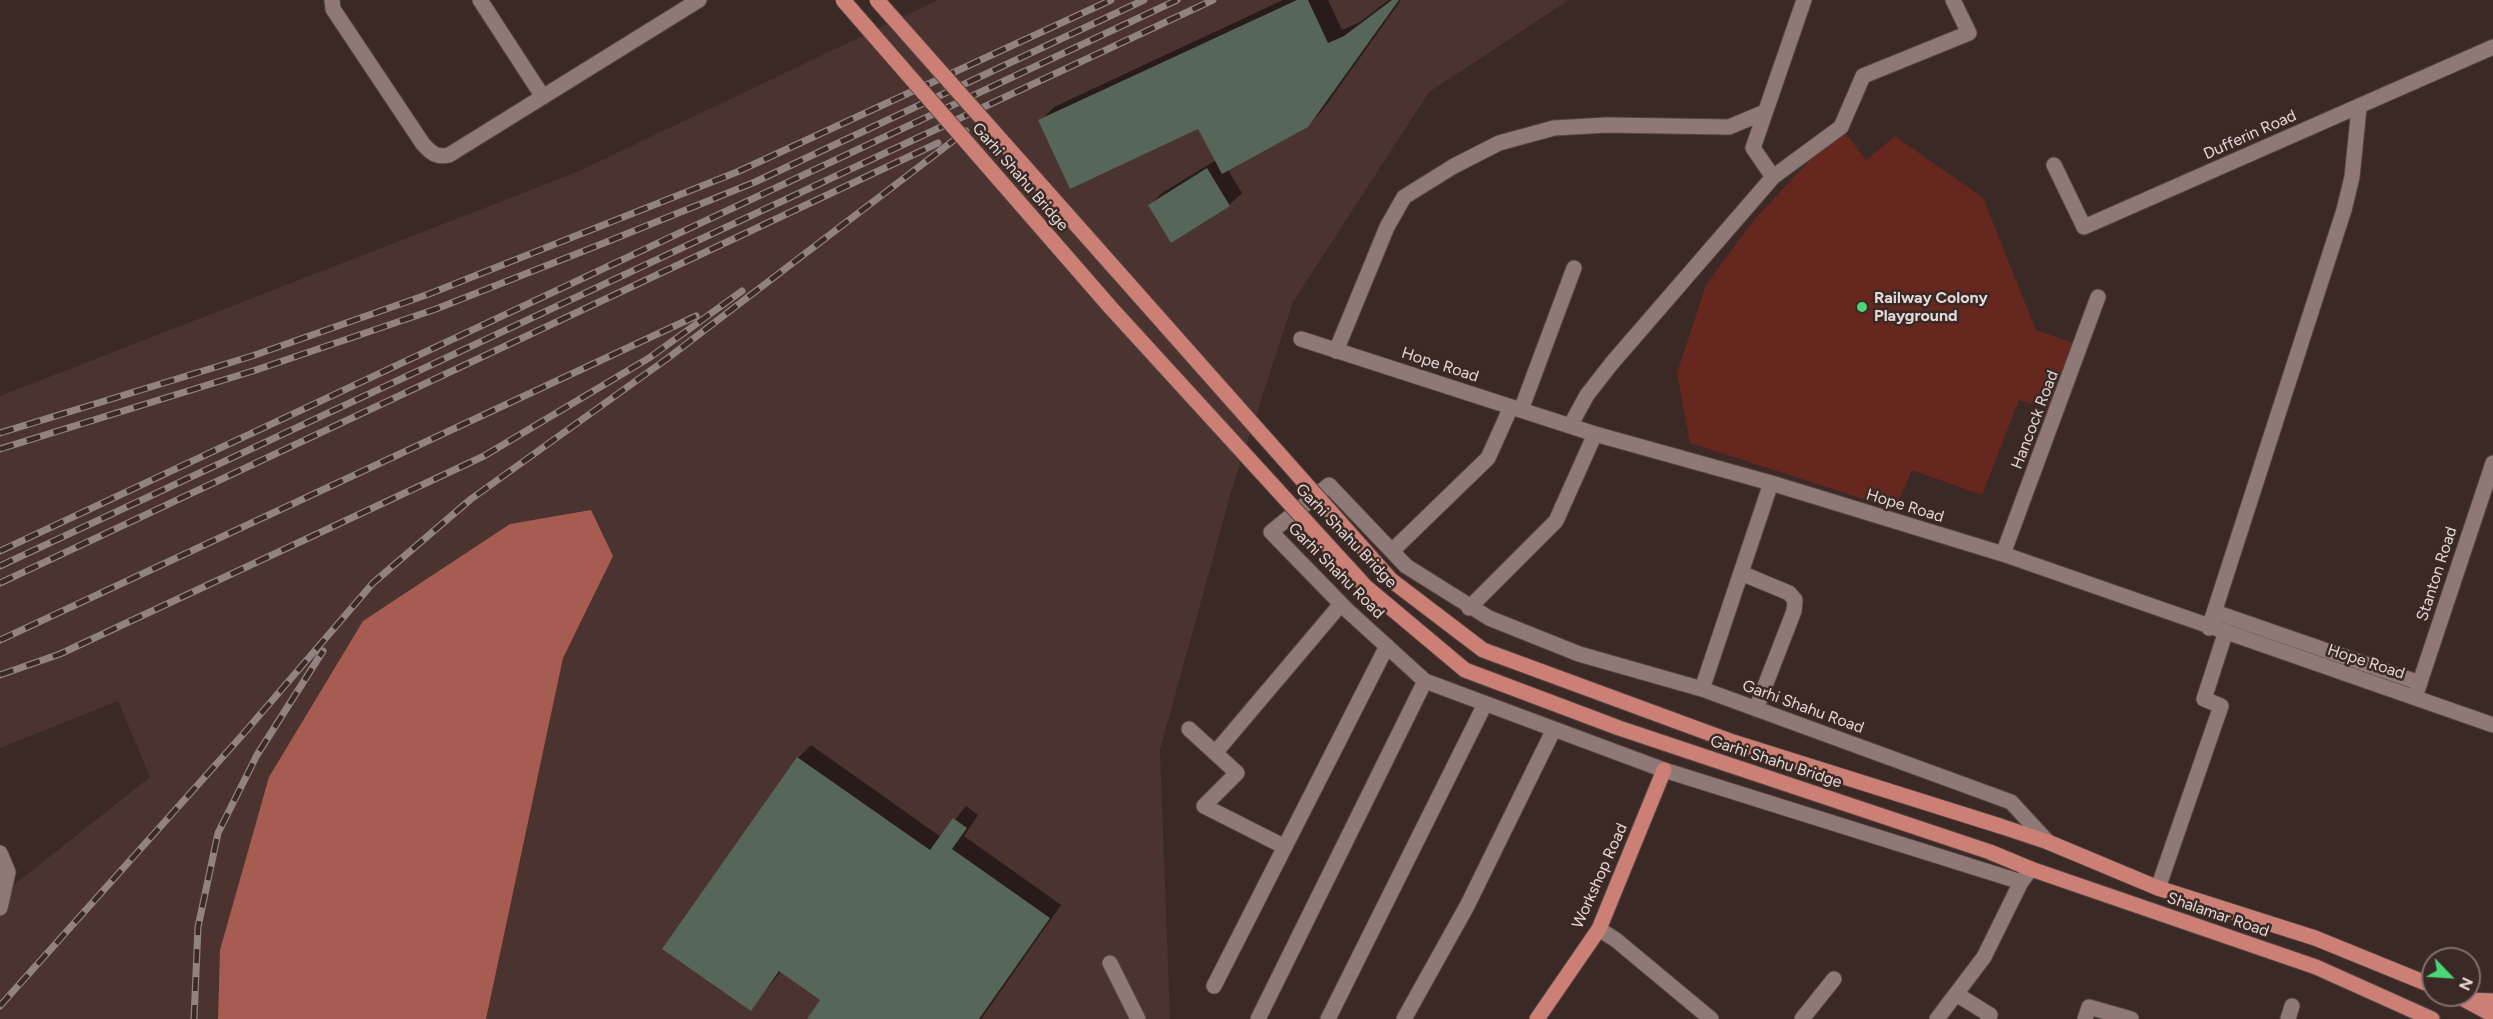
<!DOCTYPE html>
<html>
<head>
<meta charset="utf-8">
<style>
  body { margin:0 }
  #map { position:relative; width:2493px; height:1019px; overflow:hidden; background:#3b2926; font-family:Figtree,sans-serif }
  canvas { display:block }
  .north { position:absolute; left:2421px; top:947px; width:60px; height:60px; box-sizing:border-box; background:#3b2926; border:2px solid #7f6f6c; border-radius:50%; rotate:115deg; font-size:16px; font-weight:700; line-height:24px; text-align:center; color:#e4d9d6 }
  .north::after { content:''; display:block; margin:auto; width:21px; height:27px; background:#49d778; clip-path:polygon(50% 0,100% 100%,50% 72%,0 100%) }
</style>
</head>
<body>
<div id="map">
<canvas width="2493" height="1019"></canvas>
<div class="north">N</div>
</div>
<script>
const ctx = document.querySelector('canvas').getContext('2d');
ctx.lineJoin = 'round';
function paint(path, color) {
  ctx.fillStyle = color;
  ctx.fill(path, 'evenodd');
}
function strokePath(path, color, width, dash) {
  ctx.strokeStyle = color;
  ctx.lineWidth = width;
  ctx.lineCap = dash ? 'butt' : 'round';
  ctx.setLineDash(dash || []);
  ctx.stroke(path);
}
function drawText(font, color, halo, rows, align = 'center') {
  ctx.font = font + ' Figtree,sans-serif';
  ctx.lineWidth = 5;
  ctx.setLineDash([]);
  ctx.textBaseline = 'middle';
  ctx.strokeStyle = halo;
  ctx.fillStyle = color;
  for (const [text, x, y, turn = 0] of rows) {
    ctx.save();
    ctx.translate(x, y);
    ctx.rotate((+turn || 0) * Math.PI / 180);
    ctx.textAlign = isNaN(turn) ? turn : align;
    if (halo) ctx.strokeText(text, 0, 0);
    ctx.fillText(text, 0, 0);
    ctx.restore();
  }
}
paint(new Path2D(`
  M938,0H1569L1429,92L1293,302L1232,489L1160,750L1170,1019H0V896L150,777L118,701L0,748V396L577,172Z`), '#4b332f');
paint(new Path2D(`
  M1841,127L1866,160L1895,136L1983,198L2036,330L2076,344L2053,410L2019,400L1982,495L1912,470L1895,509L1690,443L1677,373L1706,285L1753,221Z`), '#66271f');
paint(new Path2D(`
  M591,510L613,556L563,658L486,1019H218L220,950L269,777L363,621L510,524Z`), '#a65c51');
paint(new Path2D(`
  M1283,0H1328L1342,30L1360,22L1389,0H1401L1321,112L1307,126L1228,170L1242,193L1229,205H1150L1162,193L1216,160L1199,127L1040,121L1054,107Z
  M811,745L941,837L966,806L978,815L964,836L1061,905L981,1019H809L823,999L782,970L750,1010L664,948L798,758Z`), '#0007');
paint(new Path2D(`
  M1297,0H1308L1328,43L1344,36L1392,0H1399L1308,127L1222,174L1198,129L1070,189L1038,120Z
  M1207,168L1230,206L1171,243L1148,205Z
  M797,757L930,850L953,818L967,828L952,849L1050,918L979,1019H807L820,1000L779,971L751,1011L662,949Z`), '#566659');
const minor = new Path2D(`
  M332,0L333,9L423,144C431,153 437,158 449,155L699,0
  M480,0L543,97
  M2054,165L2084,227L2493,47
  M1773,177L1841,127L1863,76L1969,33L1953,0
  M1301,339L1595,434L1771,483L2003,554L2493,725
  M1336,351L1387,227L1404,197L1454,166L1499,143L1554,128L1607,125L1729,127L1765,112
  M1521,410L1574,268
  M1570,426L1587,395L1612,363L1773,177L1753,148L1804,0
  M1392,551L1488,458L1511,407
  M2003,554L2098,297
  M1741,573L1789,593L1795,600L1794,611L1756,709
  M1469,608L1556,521L1595,434
  M2215,612L2420,683
  M2209,628L2344,210L2352,177L2359,108
  M1702,689L1771,483
  M2415,697L2493,463
  M1189,729L1237,773L1204,806L1285,847
  M1215,753L1341,604
  M0,853L8,872L0,908
  M2031,869L2021,882L1664,770L1425,681L1347,610L1271,532L1329,485L1406,566L1489,618L1579,654L1702,689L2011,802L2048,842
  M2158,888L2221,706L2204,699L2225,634
  M1599,929L1616,940L1711,1019
  M1110,963L1138,1019
  M1214,986L1387,646
  M1956,994L1990,1015L1988,1019
  M1258,1019L1425,681
  M1328,1019L1485,704
  M1404,1019L1467,906L1554,729
  M1802,1019L1834,979
  M1937,1019L1984,957L2021,882
  M2085,1019L2089,1007L2131,1019
  M2288,1019L2292,1006`);
const major = new Path2D(`
  M2000,826L2048,842L2158,888L2315,938L2433,986
  M1990,852L2031,869L2316,967L2432,1019
  M2456,995L2493,1015
  M2468,1000L2493,1001
  M1537,1019L1599,929L1664,770`);
strokePath(minor, '#544643', 17);
strokePath(major, '#544643', 17);
strokePath(minor, '#8f7976', 15);
strokePath(major, '#cc8075', 15);
const rail = new Path2D(`
  M0,433L252,356L429,294L737,172L1111,0
  M0,449L256,370L436,309L599,245L755,182L1144,0
  M0,551L1177,0
  M0,566L1213,0
  M0,583L938,143
  M0,640L696,316
  M0,675L60,654L484,456L649,358L742,291
  M0,1006L245,732L373,583L471,499L668,358L966,131
  M194,1019L198,927L218,833L257,755L323,651`);
strokePath(rail, '#928380', 7);
strokePath(rail, '#3b2926', 4.5, [14]);
const majorBridge = new Path2D(`
  M843,0L1111,308L1366,587L1465,670L1619,728L1990,852
  M877,0L1391,580L1483,650L1733,742L2000,826`);
strokePath(majorBridge, '#544643', 17, []);
strokePath(majorBridge, '#cc8075', 15);
for (const [x, y, r, color] of [
  [1862,307,6,"#49d778"]
]) {
  const dot = new Path2D();
  dot.arc(x, y, r, 0, 2 * Math.PI);
  ctx.fillStyle = color;
  ctx.fill(dot);
  strokePath(dot, '#3b2926', 2);
}
drawText('16px', '#e4d9d6', '#3b2926', [
  ["Dufferin Road",2250,135,-24],
  ["Garhi Shahu Bridge",1020,177,49],
  ["Hope Road",1440,365,18],
  ["Hancock Road",2035,420,-69],
  ["Hope Road",1905,506,17],
  ["Garhi Shahu Bridge",1346,536,46],
  ["Garhi Shahu Road",1336,571,45],
  ["Stanton Road",2437,574,-72],
  ["Hope Road",2366,662,18],
  ["Garhi Shahu Road",1803,707,20],
  ["Garhi Shahu Bridge",1776,762,18],
  ["Workshop Road",1600,876,-66],
  ["Shalamar Road",2218,915,19]
]);
drawText('bold 16px', '#e4d9d6', '#3b2926', [
  ["Railway Colony",1874,298],
  ["Playground",1874,316]
], 'left');
</script>
</body>
</html>
